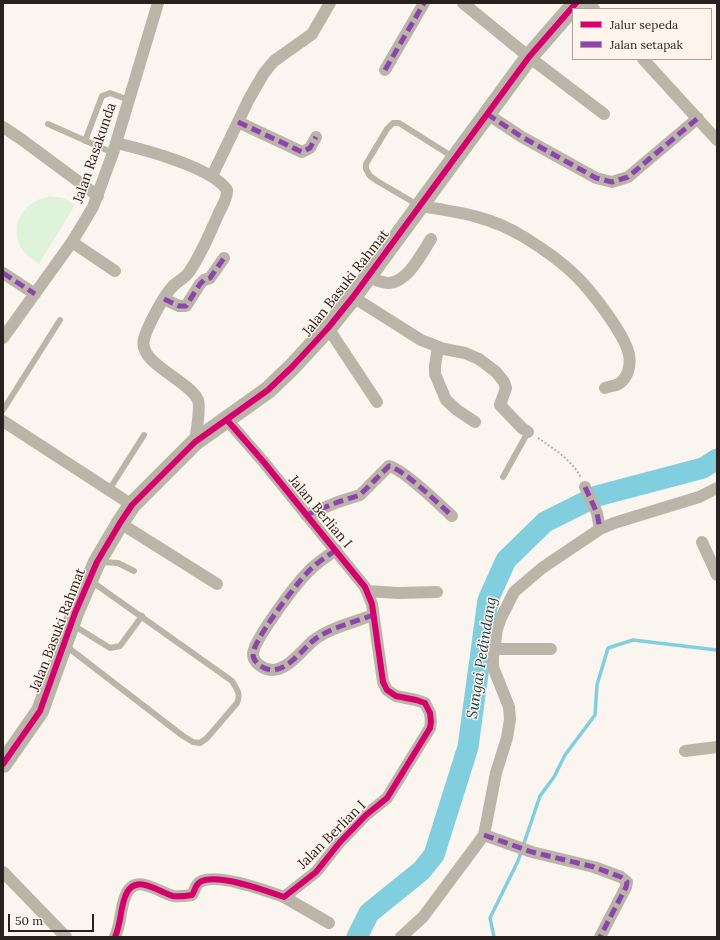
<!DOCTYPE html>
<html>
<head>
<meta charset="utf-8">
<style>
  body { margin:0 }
  #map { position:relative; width:720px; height:940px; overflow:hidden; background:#fbf5f0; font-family:Lora,serif }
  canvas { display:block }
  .frame { position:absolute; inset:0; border:4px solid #28211d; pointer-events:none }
  .legend { position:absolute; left:572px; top:8px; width:140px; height:52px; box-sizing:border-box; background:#fff4ec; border:1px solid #a9a099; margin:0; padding:5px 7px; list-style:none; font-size:12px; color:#28211d }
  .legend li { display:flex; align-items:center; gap:8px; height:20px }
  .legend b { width:20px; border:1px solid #a9a099 }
  .scale { position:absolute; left:8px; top:914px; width:86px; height:18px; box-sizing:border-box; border:2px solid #28211d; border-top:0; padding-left:5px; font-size:12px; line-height:14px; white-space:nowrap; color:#28211d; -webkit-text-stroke:3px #fff4ec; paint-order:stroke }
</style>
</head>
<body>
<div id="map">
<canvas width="720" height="940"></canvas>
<div class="frame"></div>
<ul class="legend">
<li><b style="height:5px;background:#d6006c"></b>Jalur sepeda</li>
<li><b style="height:5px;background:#8e44ad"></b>Jalan setapak</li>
</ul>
<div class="scale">50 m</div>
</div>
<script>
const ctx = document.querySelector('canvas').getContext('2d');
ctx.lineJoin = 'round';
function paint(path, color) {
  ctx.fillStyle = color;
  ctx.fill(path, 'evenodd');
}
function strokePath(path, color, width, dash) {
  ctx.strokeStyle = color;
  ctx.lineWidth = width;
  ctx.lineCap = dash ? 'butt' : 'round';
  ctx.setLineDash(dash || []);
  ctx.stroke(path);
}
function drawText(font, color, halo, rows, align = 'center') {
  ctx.font = font + ' Lora,serif';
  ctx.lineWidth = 3;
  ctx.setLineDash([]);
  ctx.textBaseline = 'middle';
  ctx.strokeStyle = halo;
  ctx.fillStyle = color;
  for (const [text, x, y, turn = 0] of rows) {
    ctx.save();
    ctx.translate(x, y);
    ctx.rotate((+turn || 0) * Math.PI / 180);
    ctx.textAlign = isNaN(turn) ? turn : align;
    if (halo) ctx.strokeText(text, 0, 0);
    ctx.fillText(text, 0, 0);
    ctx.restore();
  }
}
paint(new Path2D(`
  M50,196L64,198L75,205L39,264C34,260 28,257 24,252C6,227 23,201 50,196Z`), '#dff3db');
strokePath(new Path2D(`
  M494,937L490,918L518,861L540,796L554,777L565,755L595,715L597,685L608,648L633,640L717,650`), '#81cedf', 3.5);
strokePath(new Path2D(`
  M357,937L369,913L421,871L434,855L468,747L488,600L506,560L545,522L597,496L703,468L717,459`), '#81cedf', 21);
strokePath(new Path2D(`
  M538,438C554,449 572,460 581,478`), '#b9b3a9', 2, [2, 2]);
strokePath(new Path2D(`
  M48,124L113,153
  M85,141L102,96L110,93L129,100
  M418,205L377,181L370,176L366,169V164L387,129L393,123H399L453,157
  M3,410L60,320
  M503,477L528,432
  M109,490L144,435
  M101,562L118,563L134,571
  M73,625L110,648L120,646L142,616
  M66,646L183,736L193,742L200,743L207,738L237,703C241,693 237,690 232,681L91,581`), '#bbb5a9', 6);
strokePath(new Path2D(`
  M463,3L529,57L604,114
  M588,3L594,9
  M643,59L717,140
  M385,70L424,3
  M487,114L522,137L596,178L612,182L628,177L698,118
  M238,122L302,152L310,148L316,137
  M3,127L21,139L98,196
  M116,143C142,149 212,167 227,190C228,198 221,208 218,215C209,235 201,255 189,272C185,278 178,281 173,286C164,295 147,327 144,339C137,363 189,380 198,400C201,408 196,433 195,442
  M212,176L249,99L264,73L274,61L312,34L330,3
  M419,206C458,212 490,216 524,237C542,248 562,262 577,277C592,292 626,336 629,355C631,365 628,377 620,383C616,386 610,386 605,388
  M72,242L115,271
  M3,273L35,294
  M368,277C374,279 382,283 389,283C408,282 422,253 431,239
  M353,297L421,340L444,349L465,353L479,359L496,372L504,382L506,388L500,405L522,428L528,432
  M164,299L179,306H186L200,284L204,280L210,278L224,258
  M328,328L377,402
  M3,338L72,242L93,207L113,153L158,3
  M438,347L435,366V374L446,400L457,410L475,422
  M3,421L132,505
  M585,487L597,513L600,529
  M306,515L338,502L360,495L389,466C403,469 440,505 452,516
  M120,523L217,584
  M702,542L717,575
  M336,550C326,557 315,564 307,573C296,584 253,641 253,654C253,663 264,670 273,670C289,669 303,649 314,640C329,628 355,622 373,615
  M367,591L398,593L437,592
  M494,649H551
  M685,751L717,747
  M484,835L532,852L594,867L621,877L627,882L626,887L600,937
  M3,872L66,937
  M284,897L329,923
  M115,937C121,924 120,910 125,897C134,871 158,892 173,896C180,897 186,896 192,895C195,891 195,885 200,882C216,872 267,891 284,897L316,872L340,842L366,815L387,798L430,728L431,722L430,713L425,703L416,700L396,696L387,690L383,682L372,604L365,587L262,460L227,420
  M401,937L423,917L484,835L496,773L507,738L510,719L509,707L493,667V657L497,629L501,618L514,592L542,568L600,529L614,523L699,497L717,488`), '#bbb5a9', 12);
strokePath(new Path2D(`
  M3,764L40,711L75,613L97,562L120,523L132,505L195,442L268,390L292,367L328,328L353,297L529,57L576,3`), '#bbb4a8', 18);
strokePath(new Path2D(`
  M385,70L424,3
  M487,114L522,137L596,178L612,182L628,177L698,118
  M238,122L302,152L310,148L316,137
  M3,273L35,294
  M164,299L179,306H186L200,284L204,280L210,278L224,258
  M585,487L597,513L600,529
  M306,515L338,502L360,495L389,466C403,469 440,505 452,516
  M336,550C326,557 315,564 307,573C296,584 253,641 253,654C253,663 264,670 273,670C289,669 303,649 314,640C329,628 355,622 373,615
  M484,835L532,852L594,867L621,877L627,882L626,887L600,937`), '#8e44ad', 5, [10, 5]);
strokePath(new Path2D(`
  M3,764L40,711L75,613L97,562L120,523L132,505L195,442L268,390L292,367L328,328L353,297L529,57L576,3
  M115,937C121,924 120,910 125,897C134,871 158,892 173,896C180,897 186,896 192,895C195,891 195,885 200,882C216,872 267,891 284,897L316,872L340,842L366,815L387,798L430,728L431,722L430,713L425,703L416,700L396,696L387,690L383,682L372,604L365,587L262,460L227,420`), '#d6006c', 6);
drawText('14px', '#28211d', '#fff4ec', [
  ["Jalan Rasakunda",95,153,-71],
  ["Jalan Basuki Rahmat",346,283,-52],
  ["Jalan Berlian I",320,512,50],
  ["Jalan Basuki Rahmat",58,630,-69],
  ["Jalan Berlian I",332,835,-45]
]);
drawText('italic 15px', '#0f424d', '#fff4ec', [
  ["Sungai Pedindang",482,658,-81]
]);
</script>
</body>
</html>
